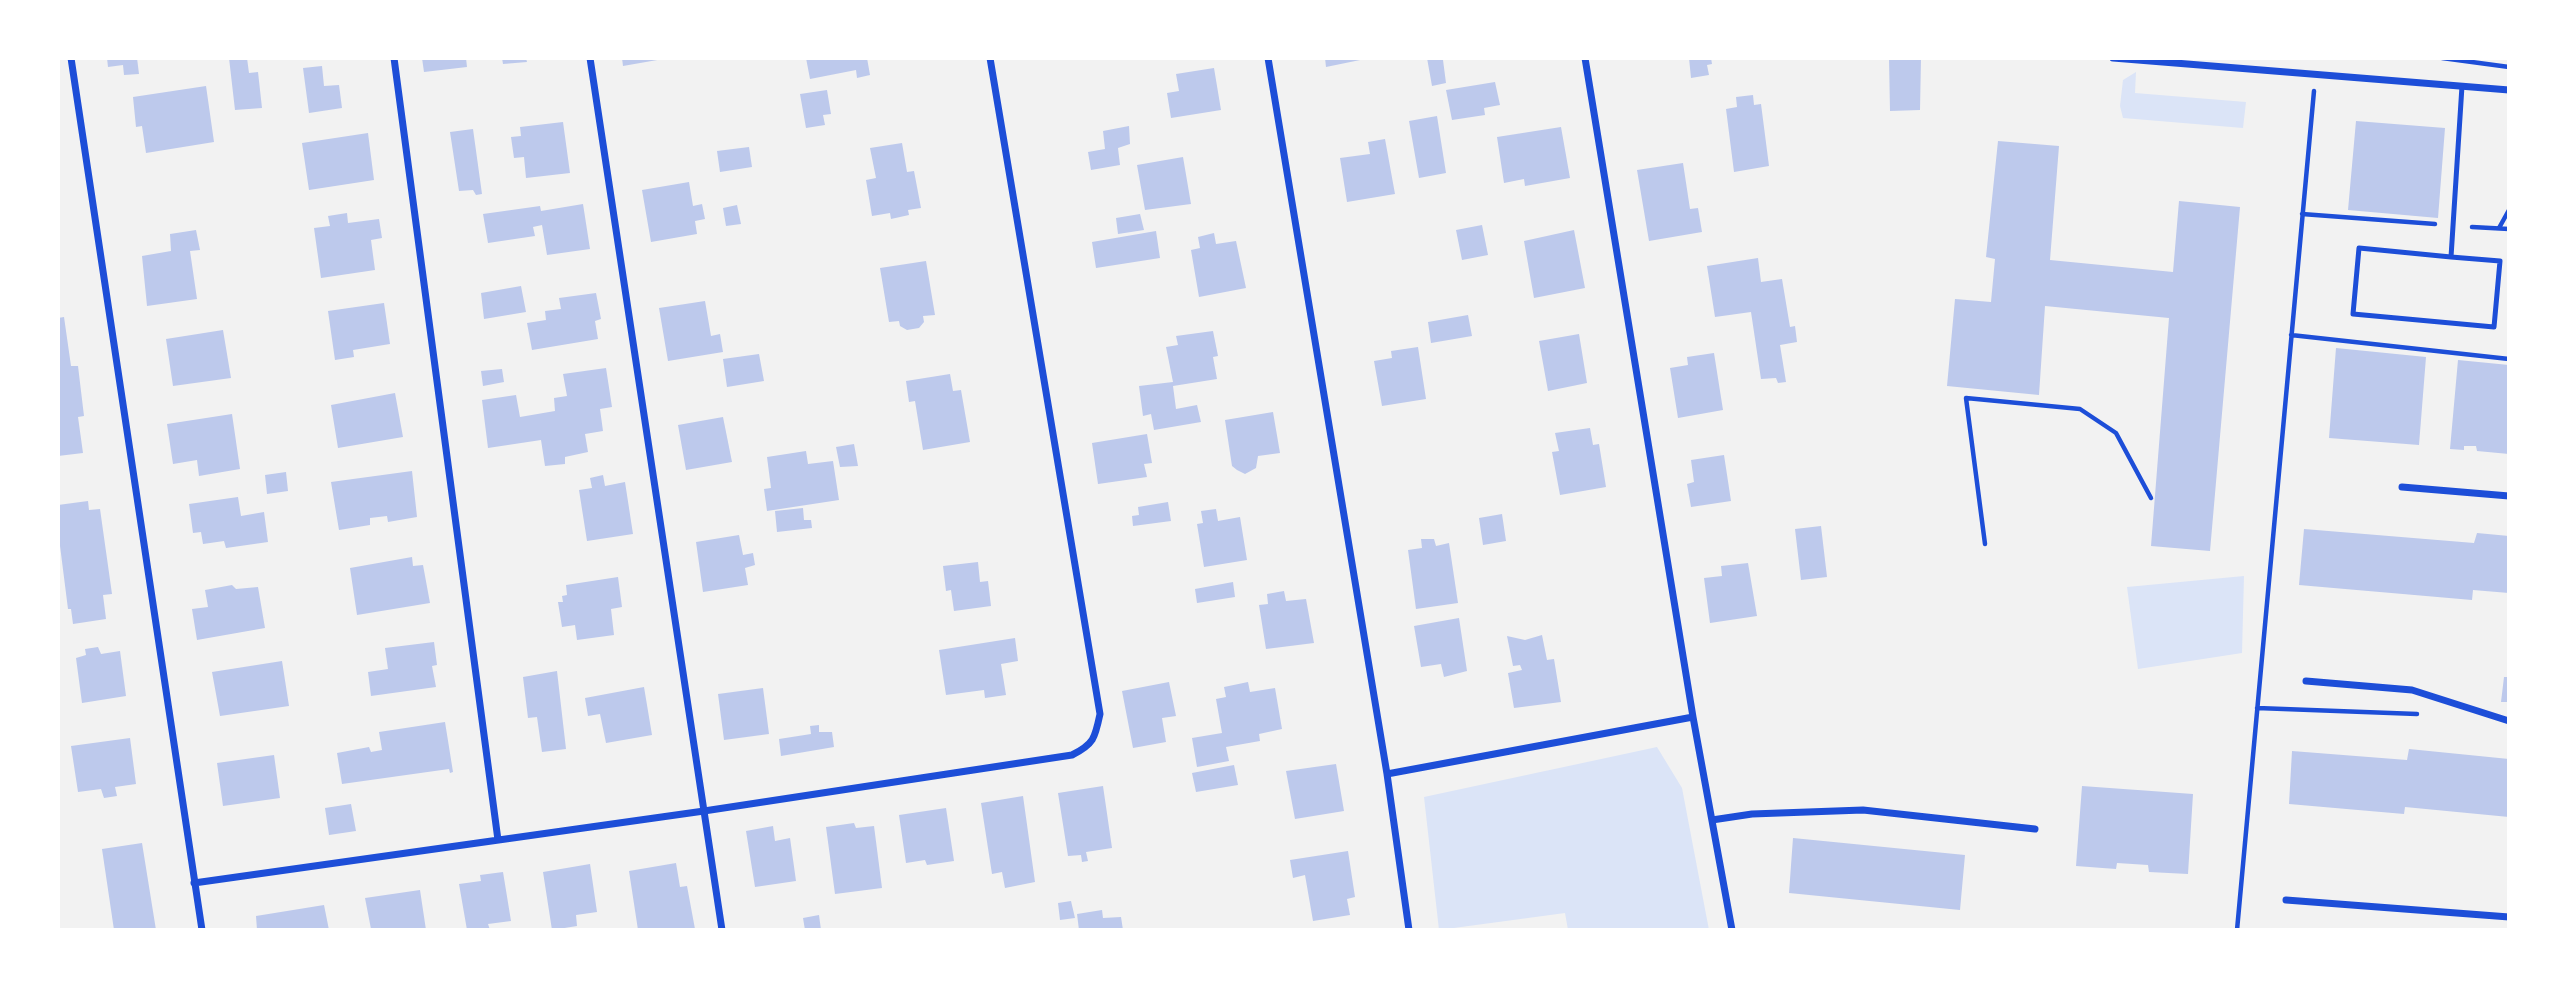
<!DOCTYPE html>
<html>
<head>
<meta charset="utf-8">
<style>
  body { margin:0 }
  #map { position:relative; width:2567px; height:988px; overflow:hidden; background:#f2f2f2; font-family:Inter,sans-serif }
  canvas { display:block }
  .frame { position:absolute; inset:0; border:60px solid #fff; pointer-events:none }
</style>
</head>
<body>
<div id="map">
<canvas width="2567" height="988"></canvas>
<div class="frame"></div>
</div>
<script>
const ctx = document.querySelector('canvas').getContext('2d');
ctx.lineJoin = 'round';
function paint(path, color) {
  ctx.fillStyle = color;
  ctx.fill(path, 'evenodd');
}
function strokePath(path, color, width, dash) {
  ctx.strokeStyle = color;
  ctx.lineWidth = width;
  ctx.lineCap = dash ? 'butt' : 'round';
  ctx.setLineDash(dash || []);
  ctx.stroke(path);
}
paint(new Path2D(`
  M2136,72L2135,93L2246,102L2243,128L2123,118L2120,106L2123,80Z
  M2244,576L2242,653L2138,669L2127,587Z
  M1657,747L1682,788L1709,930H1568L1565,913L1439,930L1424,797Z`), '#dbe4f7');
paint(new Path2D(`
  M107,58H137L139,74L124,75L123,65L108,67Z
  M229,58H247L249,73L258,72L262,108L235,110Z
  M422,58H466L467,67L424,72Z
  M502,58H526L527,62L503,64Z
  M622,58H663V59L623,66Z
  M806,58H867L870,75L857,78L856,70L810,79Z
  M1325,58H1365V59L1326,67Z
  M1427,58H1448L1443,60L1446,83L1432,86Z
  M1689,58H1711L1712,64L1707,65L1709,75L1691,78Z
  M1889,58H1921L1920,110L1890,111Z
  M322,66L324,86L339,85L342,108L309,113L303,68Z
  M1214,68L1221,110L1171,118L1167,93L1179,91L1176,74Z
  M1495,82L1500,105L1484,108L1485,115L1452,120L1446,90Z
  M206,86L214,142L146,153L142,126L136,127L133,97Z
  M827,90L831,114L823,115L825,125L806,128L800,94Z
  M1753,95L1754,105L1761,104L1769,166L1734,172L1726,109L1737,107L1736,97Z
  M1437,116L1446,173L1419,178L1409,121Z
  M2356,121L2445,128L2438,218L2348,210Z
  M563,122L570,173L526,178L524,157L514,158L511,137L521,136L520,127Z
  M1129,126L1130,144L1118,148L1120,165L1091,170L1088,152L1105,149L1103,131Z
  M1561,127L1570,178L1525,186L1524,179L1504,183L1497,137Z
  M473,129L482,194L476,195L473,190L459,191L450,132Z
  M368,133L374,180L309,190L302,143Z
  M1385,139L1395,194L1347,202L1340,158L1370,154L1368,142Z
  M1998,141L2059,146L2050,260L2173,272L2179,201L2240,207L2210,551L2151,546L2169,318L2045,306L2039,395L1947,386L1955,299L1991,302L1995,259L1986,257Z
  M902,143L907,172L914,171L921,208L908,210L909,215L891,219L890,213L872,216L866,180L876,178L870,148Z
  M749,147L752,167L720,172L717,151Z
  M1183,157L1191,204L1145,210L1137,165Z
  M1683,163L1690,209L1698,208L1702,232L1649,241L1637,170Z
  M689,182L693,206L702,204L705,219L695,221L697,234L651,242L642,190Z
  M583,204L590,249L547,255L542,225L533,227L535,236L488,243L483,214L540,206L541,211Z
  M737,205L741,224L726,226L723,208Z
  M347,213L348,223L379,219L382,238L371,240L375,270L321,278L314,228L330,226L328,216Z
  M1140,214L1144,230L1118,234L1116,218Z
  M1482,225L1488,255L1462,260L1456,230Z
  M196,230L200,250L190,251L197,299L147,306L142,256L171,251L170,234Z
  M1574,230L1585,288L1534,298L1524,241Z
  M1156,231L1160,258L1096,268L1092,242Z
  M1214,233L1216,244L1236,241L1246,288L1199,297L1191,250L1200,248L1198,237Z
  M1758,258L1761,282L1782,279L1790,327L1795,326L1797,342L1780,345L1786,382L1778,383L1776,378L1761,379L1751,312L1715,317L1707,266Z
  M926,261L935,315L923,316L924,322L919,328L907,330L900,326L899,321L889,322L880,268Z
  M521,286L526,312L484,319L481,293Z
  M596,293L601,319L595,321L598,339L532,350L527,323L546,320L545,311L561,309L559,298Z
  M705,301L711,336L720,334L723,352L668,361L659,308Z
  M384,303L390,344L353,350L354,357L335,360L328,311Z
  M1468,315L1472,336L1431,343L1428,322Z
  M64,317L71,366H78L84,416L78,417L83,453L58,456V318Z
  M223,330L231,378L173,386L166,339Z
  M1213,331L1218,356L1213,357L1217,379L1173,386L1176,409L1197,405L1201,422L1154,430L1151,414L1143,416L1139,386L1173,382L1166,347L1178,345L1176,336Z
  M1579,334L1587,383L1548,391L1539,341Z
  M1418,347L1426,399L1382,406L1374,361L1392,358L1391,351Z
  M2336,348L2426,357L2419,445L2329,438Z
  M1714,353L1723,410L1678,418L1670,368L1688,365L1687,357Z
  M759,354L764,381L727,387L723,359Z
  M2458,360L2509,365V454L2477,451L2476,446H2464V450L2450,449Z
  M606,368L612,407L600,409L603,431L585,434L588,452L565,457V464L545,466L541,440L488,448L482,400L516,395L520,417L555,411L554,398L567,396L563,374Z
  M502,369L504,382L483,386L481,371Z
  M950,374L953,391L961,390L970,442L923,450L915,401L909,402L906,381Z
  M395,393L403,437L338,448L331,405Z
  M1273,412L1280,453L1258,456L1256,468L1245,474L1237,470L1232,466L1225,420Z
  M232,414L240,469L199,476L197,460L173,464L167,424Z
  M723,417L732,462L686,470L678,425Z
  M1590,428L1593,445L1599,444L1606,487L1560,495L1552,452L1559,451L1555,433Z
  M1147,434L1152,463L1144,464L1147,477L1098,484L1092,443Z
  M854,444L858,466L840,467L836,447Z
  M806,451L808,464L833,461L839,500L767,511L764,489L771,488L767,457Z
  M1724,455L1731,501L1691,507L1687,484L1694,482L1691,460Z
  M412,471L417,517L388,522L387,516L370,518V525L339,530L331,482Z
  M286,472L288,491L267,494L265,475Z
  M603,475L605,486L625,482L633,534L587,541L579,490L592,488L590,478Z
  M238,497L241,516L264,512L268,542L226,548L224,541L203,544L201,532L193,533L189,504Z
  M88,501L89,510L100,509L112,594L103,595L106,619L73,624L71,609H68L58,530V505Z
  M1168,502L1171,521L1133,526L1132,516L1139,515L1138,507Z
  M803,508L804,520H811L812,528L777,532L775,511Z
  M1216,509L1218,521L1240,517L1247,560L1204,567L1197,524L1203,523L1201,511Z
  M1502,514L1506,541L1483,545L1479,518Z
  M1821,526L1827,577L1801,580L1795,529Z
  M2304,529L2474,543L2477,533L2509,536V593L2473,590L2472,600L2299,585Z
  M739,535L743,555L753,553L755,565L745,568L748,585L703,592L696,542Z
  M1421,539H1434L1436,546L1449,543L1458,603L1416,609L1408,550L1422,548Z
  M412,557L413,566L423,565L430,603L357,615L350,568Z
  M978,562L980,582L988,581L991,606L954,611L951,590L946,591L943,566Z
  M1748,563L1757,616L1710,623L1704,578L1722,576L1721,566Z
  M618,577L622,607L611,609L614,635L577,640L575,625L562,627L558,602H563L562,596L567,595L566,585Z
  M1233,582L1235,597L1197,603L1195,589Z
  M232,585L236,589L258,587L265,628L197,640L192,609L208,607L205,590Z
  M1284,591L1286,601L1306,599L1314,643L1266,649L1259,605L1268,604L1267,594Z
  M1459,618L1467,671L1444,677L1441,664L1421,667L1414,626Z
  M1542,635L1547,660L1554,659L1561,702L1514,708L1508,673L1522,670L1520,665L1513,666L1507,636L1525,640Z
  M1015,638L1018,661L1001,664L1006,695L985,698L984,690L946,695L939,650Z
  M434,642L437,665L432,666L436,687L371,696L368,672L388,669L385,648Z
  M98,647L101,654L120,651L126,696L82,703L76,658L86,655L85,649Z
  M282,661L289,706L220,716L212,672Z
  M557,671L566,749L542,752L537,717L528,718L523,677Z
  M2504,677H2509V702H2501Z
  M1169,682L1176,716L1162,718L1166,742L1133,748L1122,691Z
  M1248,682L1250,692L1275,688L1282,729L1259,734L1260,741L1226,747L1229,761L1197,767L1192,738L1222,733L1216,699L1226,697L1224,687Z
  M644,687L652,735L606,743L600,714L588,716L585,698Z
  M763,688L769,734L724,740L718,694Z
  M445,722L453,772L450,773L449,769L342,784L337,753L369,747L371,752L382,750L379,732Z
  M819,725V732H832L834,747L781,756L779,739L811,734L810,726Z
  M130,738L136,784L115,787L117,796L104,798L101,789L78,792L71,746Z
  M2409,749L2509,759V817L2405,807L2404,814L2289,804L2292,751L2407,760Z
  M274,755L280,798L223,806L217,763Z
  M1336,764L1344,811L1295,819L1286,771Z
  M1234,765L1238,785L1196,792L1192,773Z
  M1103,786L1112,848L1086,852L1088,861L1082,862L1081,855L1068,856L1058,793Z
  M2082,786L2193,794L2188,874L2149,872L2148,865L2117,863L2116,869L2076,866Z
  M1023,796L1035,882L1005,888L1002,872L992,874L981,803Z
  M351,804L356,831L329,835L325,808Z
  M946,808L954,861L927,865L925,860L906,863L899,815Z
  M854,823L856,828L874,826L882,888L835,894L826,827Z
  M773,826L775,841L790,838L796,881L755,887L746,831Z
  M1793,838L1965,855L1960,910L1789,893Z
  M142,843L156,930H114L102,849Z
  M1348,851L1355,897L1347,899L1350,915L1313,921L1305,875L1293,878L1290,860Z
  M676,863L680,887L687,886L695,929L638,930L629,871Z
  M590,864L597,912L576,915L577,926L552,930L543,872Z
  M503,872L511,921L488,924L490,930H467L459,884L481,881L480,875Z
  M420,890L426,930L371,929L365,898Z
  M1071,901L1075,918L1060,920L1058,903Z
  M324,905L329,930H257L256,916Z
  M1102,910L1103,918L1121,917L1123,930H1079L1077,914Z
  M819,915L821,930H805L803,918Z`), '#bdc9ec');
strokePath(new Path2D(`
  M2442,58L2509,67
  M2302,214L2435,224
  M2472,227L2509,229
  M2499,228L2509,210
  M2291,335L2509,359
  M1985,544L1966,398L2080,409L2116,433L2151,498
  M2257,708L2417,714
  M2237,930L2314,91`), '#1d4ed8', 4.5);
strokePath(new Path2D(`
  M2451,257L2500,261L2494,327L2353,314L2359,248L2451,257L2462,86`), '#1d4ed8', 5);
strokePath(new Path2D(`
  M71,58L202,930
  M394,58L498,840
  M590,58L722,930
  M1268,58L1387,774L1409,930
  M1585,58L1693,717L1732,930
  M2113,58L2509,90
  M2402,487L2509,496
  M2306,681L2412,690L2509,721
  M1387,774L1693,717
  M1712,820L1752,814L1863,810L2035,829
  M194,883L704,811L1072,755C1094,744 1095,738 1100,714L990,58
  M2286,900L2509,917`), '#1d4ed8', 7);
</script>
</body>
</html>
